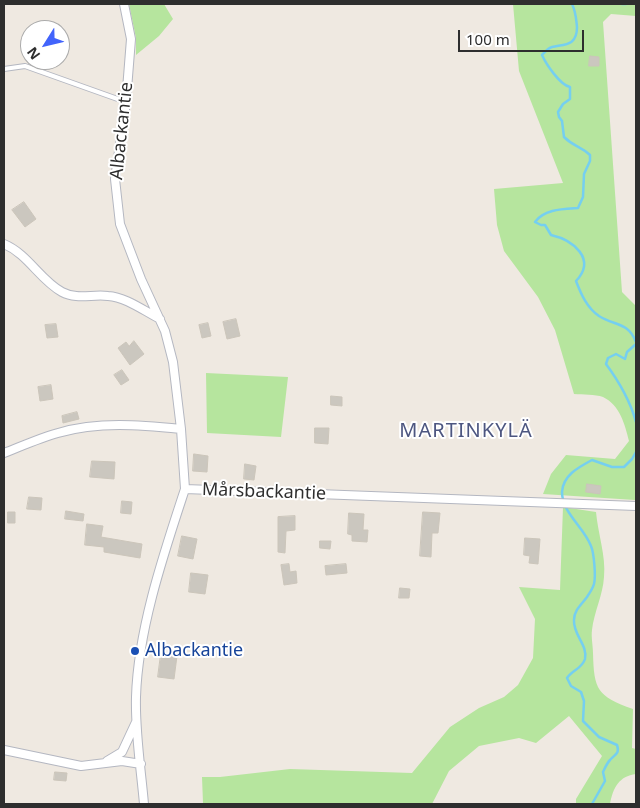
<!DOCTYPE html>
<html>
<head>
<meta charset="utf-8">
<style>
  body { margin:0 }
  #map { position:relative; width:640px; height:808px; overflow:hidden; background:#efe9e1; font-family:"Noto Sans",sans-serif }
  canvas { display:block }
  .frame { position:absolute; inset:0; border:5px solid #2e2e2e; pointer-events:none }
  .north { position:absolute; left:20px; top:20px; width:50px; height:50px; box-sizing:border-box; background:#fff; border:1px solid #ababab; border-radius:50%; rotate:234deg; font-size:14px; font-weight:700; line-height:20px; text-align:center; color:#2e2e2e }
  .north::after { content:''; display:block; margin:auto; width:18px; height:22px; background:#4264fb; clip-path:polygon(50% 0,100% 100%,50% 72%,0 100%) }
  .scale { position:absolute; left:458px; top:30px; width:126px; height:22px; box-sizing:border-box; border:2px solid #2e2e2e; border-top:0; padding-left:6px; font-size:15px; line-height:18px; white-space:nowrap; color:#2e2e2e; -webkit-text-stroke:4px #fff; paint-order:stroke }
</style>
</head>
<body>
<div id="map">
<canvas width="640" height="808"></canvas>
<div class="frame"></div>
<div class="north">N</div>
<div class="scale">100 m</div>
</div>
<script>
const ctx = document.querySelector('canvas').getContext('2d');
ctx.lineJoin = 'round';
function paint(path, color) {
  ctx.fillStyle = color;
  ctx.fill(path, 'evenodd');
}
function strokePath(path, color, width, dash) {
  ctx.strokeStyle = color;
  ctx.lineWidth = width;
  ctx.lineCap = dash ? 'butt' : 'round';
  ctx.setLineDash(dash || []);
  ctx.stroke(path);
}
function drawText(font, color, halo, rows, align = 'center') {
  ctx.font = font + ' "Noto Sans",sans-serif';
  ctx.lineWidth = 4;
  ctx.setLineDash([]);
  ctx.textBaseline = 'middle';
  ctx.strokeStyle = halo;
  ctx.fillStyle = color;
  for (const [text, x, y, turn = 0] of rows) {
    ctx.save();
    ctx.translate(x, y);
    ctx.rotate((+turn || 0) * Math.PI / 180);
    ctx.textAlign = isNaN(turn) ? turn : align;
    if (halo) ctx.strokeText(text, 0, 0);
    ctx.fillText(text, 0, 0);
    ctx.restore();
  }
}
paint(new Path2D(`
  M129,4H164L173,19L159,36L136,55V38Z
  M513,4H636V16L611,14L603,22L622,292L636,306L635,500L543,494L551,474L566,455L615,459L629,441C625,425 620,405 603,397C595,394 583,395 574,394L555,330L538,297L504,251L497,225L494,189L563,183L519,71Z
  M206,373L288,377L281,437L207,433Z
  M563,507L596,512C598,534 606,556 604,577C603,595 594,612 592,630C591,637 593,646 593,653C594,690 597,696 633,709L632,748L636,749V774C619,776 613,788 610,804H576V799L602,756L569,716L536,743L519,738L479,746L449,771L432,804L203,803L202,777H220L290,769L412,773L450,727L479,708L504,697L518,685L533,658L535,619L519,587L560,590Z`), '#b6e59e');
strokePath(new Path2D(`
  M572,4C576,12 576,18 577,27C577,46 565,44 552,47C548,48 545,52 542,55C546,64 560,85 570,87V99L563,104L558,112L559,117L562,121L564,137C574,147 581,146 590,155V161L584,174L583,197L578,208C563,209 544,209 535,222L541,225H545L551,235C573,240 597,259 576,281C581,294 587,308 599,316C615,326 628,322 636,342
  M622,4H626
  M636,344L627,352L625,359L616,354L608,358L606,364C620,383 630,400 636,422
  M592,804L605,781L603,772C605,768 607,763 610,760C615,754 620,754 617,745L599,737L583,721L584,701L581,692L571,686L567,678C572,670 582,669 585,659C588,645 573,635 574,620C574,610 582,604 587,597C589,594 593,588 594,584C596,576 594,553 591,546C584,527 562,513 562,492C563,475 579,467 592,460L612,467H624L632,459L636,452`), '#75cff0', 2.5);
const building = new Path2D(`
  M590,56L599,57V66H589Z
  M24,202L36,219L25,227L12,210Z
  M236,319L240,336L227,339L223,322Z
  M208,323L211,336L202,338L199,325Z
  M56,324L58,337L47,338L45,325Z
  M134,341L144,354L130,365L118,348L126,342L129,346Z
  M122,370L129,380L121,385L114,375Z
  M51,385L53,399L40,401L38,387Z
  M331,396L342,397V406L331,405Z
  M77,412L79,419L63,423L62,416Z
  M315,428H329L328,444L315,443Z
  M194,454L208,456L207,472L193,471Z
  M92,461L115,462L114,479L90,477Z
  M245,464L256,466L254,480L244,479Z
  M587,484L601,486L600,494L586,492Z
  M29,497L42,498L41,510L27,509Z
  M122,501L132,502L131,514L121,513Z
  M66,511L84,514L83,521L65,519Z
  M8,512H15V523H8Z
  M423,512L440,513L438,533H432L431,557L420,556Z
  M349,513L364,514L363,530H368L367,542L352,541V535L348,534Z
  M295,516V530L286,531L285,553L278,552V517Z
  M87,524L103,526L101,537L142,544L140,558L104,552V547L85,545Z
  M182,536L197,539L193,559L178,556Z
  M525,538L540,539L538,564L529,563L530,556L524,555Z
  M320,541H331L330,549L320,548Z
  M289,564L290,572L296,571L297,583L284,585L281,565Z
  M346,564L347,573L326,575L325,566Z
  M191,573L208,575L205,594L189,592Z
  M400,588L410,589L409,598H399Z
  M161,654L177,656L174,679L158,677Z
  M55,772L67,773L66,781L54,780Z`);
paint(building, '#cbc7bf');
strokePath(building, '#cbc5ba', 1);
const service = new Path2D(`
  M4,69L25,66L126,102`);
const minor = new Path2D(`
  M124,4L131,39L126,102L115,179L120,224L141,279L165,331L173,362L181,429L185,489
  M4,244C28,254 40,280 62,292C77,300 92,294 108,296C126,297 144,311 160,319
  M4,453C22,446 40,438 58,433C98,421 141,425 181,429
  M4,750L81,766L122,761L141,764
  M107,761L122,752L136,722
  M144,804C141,769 135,733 136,697C138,629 164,553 185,489L636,506`);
strokePath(service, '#b4b7c1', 6);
strokePath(minor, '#b4b7c1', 10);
strokePath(service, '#fff', 4);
strokePath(minor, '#fff', 8);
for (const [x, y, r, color] of [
  [135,651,5,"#1a4fb4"]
]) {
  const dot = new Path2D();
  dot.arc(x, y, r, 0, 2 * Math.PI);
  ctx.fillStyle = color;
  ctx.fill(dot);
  strokePath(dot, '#fff', 2);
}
drawText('18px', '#2e2e2e', '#fff', [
  ["Albackantie",122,131,-84],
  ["Mårsbackantie",264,492,2]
]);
drawText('18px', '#164399', '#fff', [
  ["Albackantie",145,651]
], 'left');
ctx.letterSpacing = '1px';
drawText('20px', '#4d5680', '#fff', [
  ["MARTINKYLÄ",466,431]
]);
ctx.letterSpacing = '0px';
</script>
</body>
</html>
